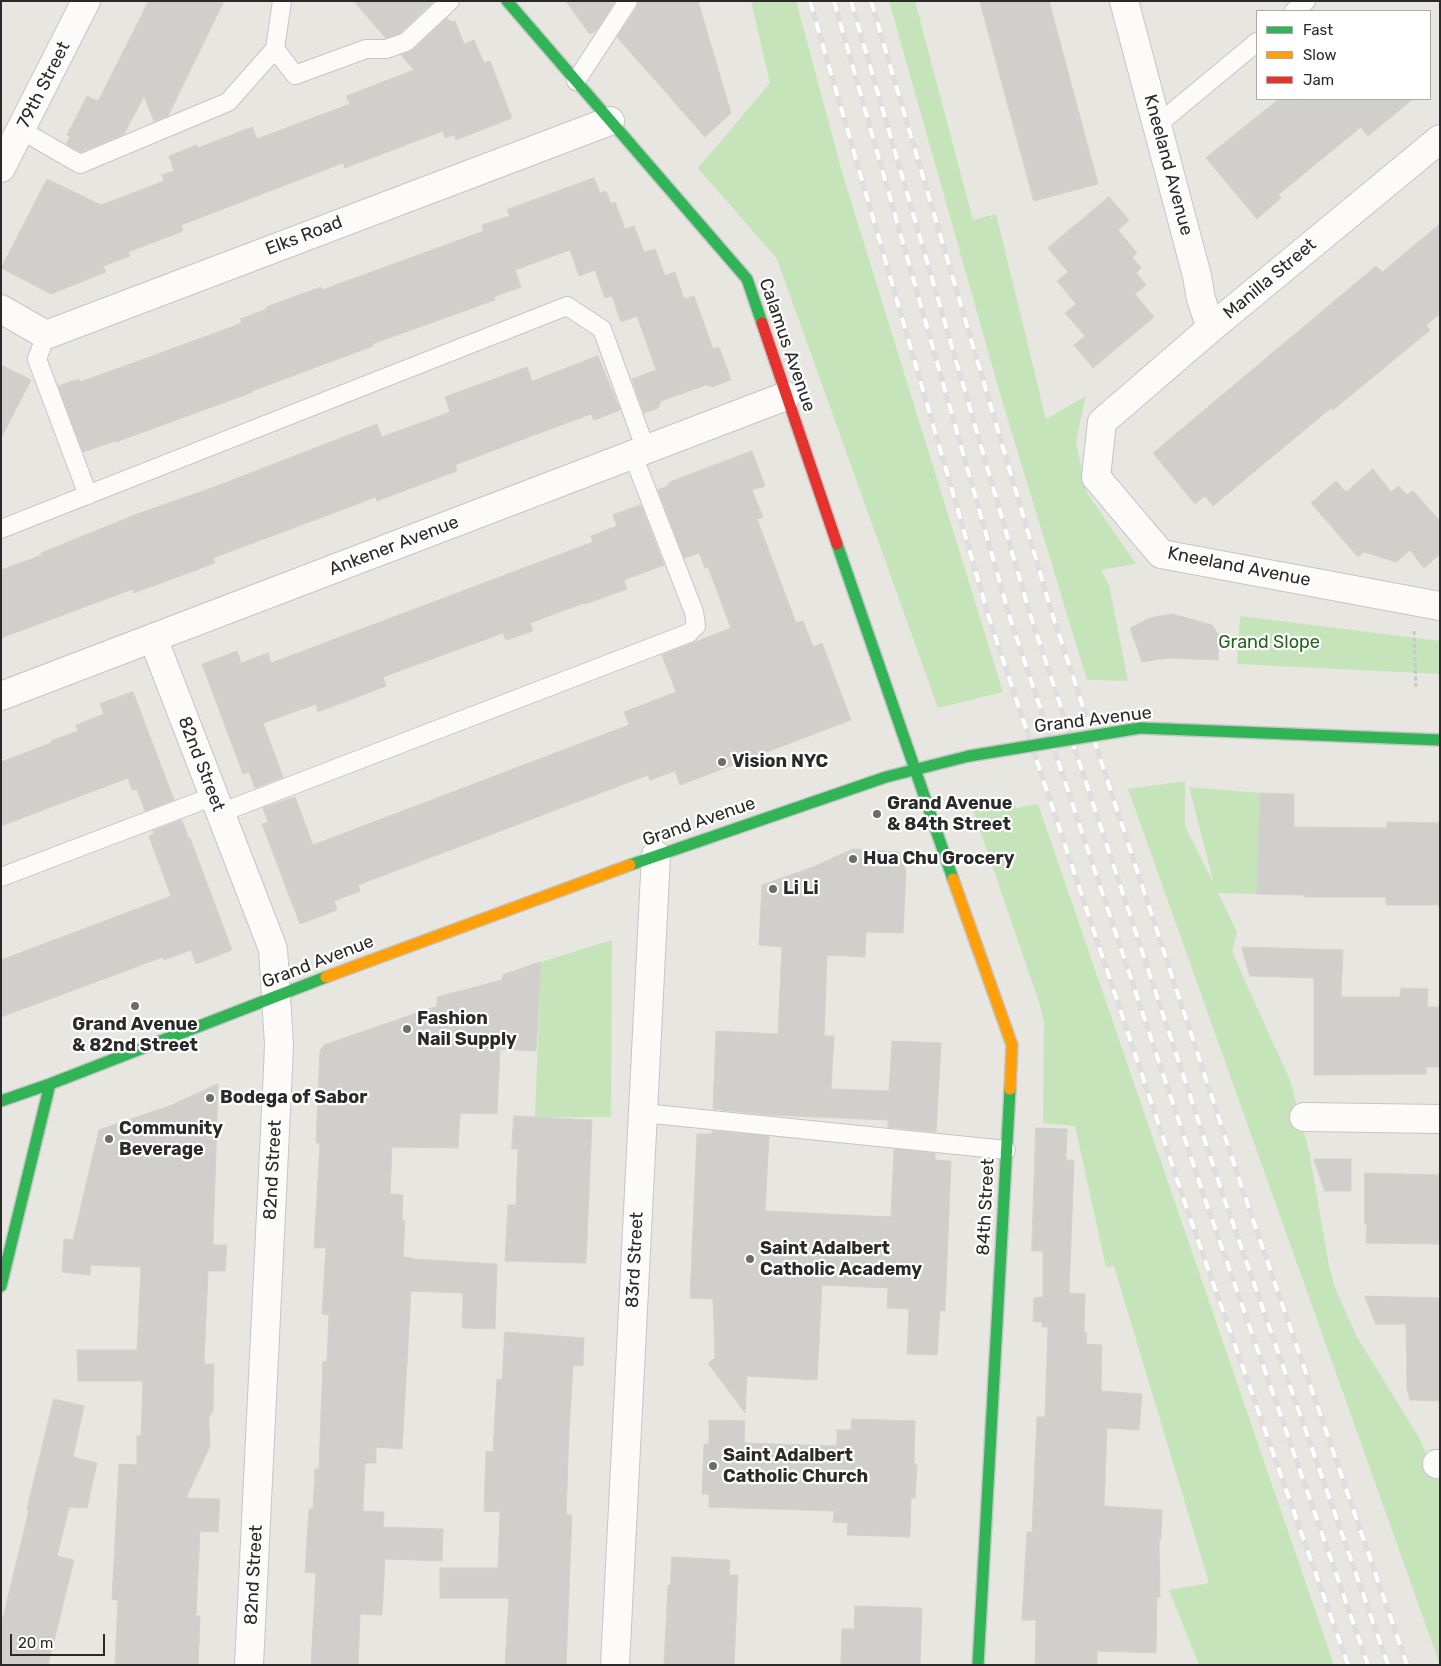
<!DOCTYPE html>
<html>
<head>
<meta charset="utf-8">
<style>
  body { margin:0 }
  #map { position:relative; width:1441px; height:1666px; overflow:hidden; background:#e8e6e0; font-family:Rubik,sans-serif }
  canvas { display:block }
  .frame { position:absolute; inset:0; border:2px solid #2a2a2a; pointer-events:none }
  .legend { position:absolute; left:1256px; top:10px; width:175px; height:90px; box-sizing:border-box; background:#fff; border:1px solid #aaa; margin:0; padding:6px 9px; list-style:none; font-size:15px; color:#2a2a2a }
  .legend li { display:flex; align-items:center; gap:10px; height:25px }
  .legend b { width:25px; border:1px solid #aaa }
  .scale { position:absolute; left:10px; top:1634px; width:95px; height:22px; box-sizing:border-box; border:2px solid #2a2a2a; border-top:0; padding-left:6px; font-size:15px; line-height:18px; white-space:nowrap; color:#2a2a2a; -webkit-text-stroke:4px #fff; paint-order:stroke }
</style>
</head>
<body>
<div id="map">
<canvas width="1441" height="1666"></canvas>
<div class="frame"></div>
<ul class="legend">
<li><b style="height:6px;background:#30b455"></b>Fast</li>
<li><b style="height:6px;background:#ff9f0a"></b>Slow</li>
<li><b style="height:6px;background:#e5322d"></b>Jam</li>
</ul>
<div class="scale">20 m</div>
</div>
<script>
const ctx = document.querySelector('canvas').getContext('2d');
ctx.lineJoin = 'round';
function paint(path, color) {
  ctx.fillStyle = color;
  ctx.fill(path, 'evenodd');
}
function strokePath(path, color, width, dash) {
  ctx.strokeStyle = color;
  ctx.lineWidth = width;
  ctx.lineCap = dash ? 'butt' : 'round';
  ctx.setLineDash(dash || []);
  ctx.stroke(path);
}
function drawText(font, color, halo, rows, align = 'center') {
  ctx.font = font + ' Rubik,sans-serif';
  ctx.lineWidth = 4.5;
  ctx.setLineDash([]);
  ctx.textBaseline = 'middle';
  ctx.strokeStyle = halo;
  ctx.fillStyle = color;
  for (const [text, x, y, turn = 0] of rows) {
    ctx.save();
    ctx.translate(x, y);
    ctx.rotate((+turn || 0) * Math.PI / 180);
    ctx.textAlign = isNaN(turn) ? turn : align;
    if (halo) ctx.strokeText(text, 0, 0);
    ctx.fillText(text, 0, 0);
    ctx.restore();
  }
}
paint(new Path2D(`
  M751,1H796L844,179L1003,692L938,708L777,259L698,168L770,83Z
  M889,1H915L973,220L996,214L1046,419L1086,396L1076,441L1086,491L1136,564L1101,570L1109,585L1128,681L1087,680L1001,397Z
  M1240,616L1440,641V674L1237,664Z
  M1185,781V826L1214,884L1189,787L1260,793L1257,894L1218,893L1237,932L1232,952L1290,1080L1309,1151L1329,1266L1335,1288L1357,1337L1418,1436L1440,1484V1665L1128,789Z
  M1014,802L1016,808L1038,804L1334,1665H1199L1169,1590L1209,1583L1114,1266L1106,1267L1075,1126L1043,1123L1044,1023L1039,1002L972,807Z
  M612,940L611,1117H535L541,962Z`), '#c6e4b9');
const building = new Path2D(`
  M149,1H224L168,116L154,121L144,96L124,134L81,152L66,144L70,136L67,135L87,96L98,101Z
  M354,1H433V2L400,33L386,38Z
  M566,1H615L597,30L590,34Z
  M639,1H698L731,113L705,137L617,37L637,7Z
  M980,1H1049L1098,184L1034,201Z
  M447,18L451,22L455,21L464,44L474,40L484,63L490,61L512,118L456,140L454,135L445,138L443,131L345,168L343,163L181,225L183,231L128,252L130,256L103,266L106,272L51,294L1,268L47,179L101,205L164,181L162,175L174,171L169,156L197,145L198,148L252,127L257,139L350,104L346,96L414,70L401,55L413,50Z
  M1279,99H1413L1368,136L1361,127L1278,195L1281,198L1257,219L1206,158Z
  M594,178L600,193L606,191L611,204L615,202L625,229L634,226L644,252L655,249L665,276L675,272L684,299L694,296L713,349L719,347L731,380L712,387L706,385L678,395L661,401L658,408L644,413L632,379L656,370L637,316L621,322L612,296L605,298L595,270L579,276L570,250L515,270L521,287L494,297L495,300L372,344L373,346L252,391L253,392L116,442L115,441L83,452L58,386L79,379L80,382L133,363L242,323L240,319L267,309L266,307L321,287L322,290L484,231L482,225L510,216L507,210Z
  M1109,197L1129,220L1118,230L1137,253L1132,257L1141,268L1136,273L1146,285L1135,294L1154,317L1093,368L1074,345L1085,336L1065,313L1076,304L1057,281L1068,272L1048,248Z
  M1440,224V314L1426,325L1430,330L1333,410L1331,408L1213,506L1205,496L1195,504L1153,453L1376,266L1382,272Z
  M598,356L620,410L594,420L591,414L537,434L455,465L457,471L377,501L376,497L213,558L215,563L180,576L134,593L133,589L1,638V570L42,555L41,553L137,514L217,486L377,424L382,437L450,412L445,397L527,367L532,381Z
  M1,365L31,380L1,438Z
  M752,451L765,486L752,490L763,517L757,519L796,623L803,621L813,647L822,643L851,720L680,785L675,771L650,780L648,775L358,885L360,891L334,901L337,910L300,924L262,824L268,822L263,808L295,797L313,845L629,725L624,712L676,692L662,655L731,628L708,567L705,568L699,553L684,558L658,490L669,485L668,483Z
  M1373,469L1391,492L1399,486L1407,495L1413,491L1440,521V554L1424,568L1410,550L1396,562L1364,552L1358,557L1311,503L1336,481L1346,492Z
  M641,505L664,565L624,580L627,589L585,604L584,603L530,623L533,631L506,640L503,633L383,677L386,686L318,712L316,704L263,723L283,777L255,788L249,772L243,774L202,664L237,651L241,663L268,653L271,663L593,542L591,536L617,526L613,515Z
  M1172,614L1212,625L1219,635L1218,660L1168,658L1142,662L1130,628L1150,618Z
  M133,692L174,800L145,811L137,789L132,790L128,778L1,826V762L51,743V741L78,731L76,725L104,714L100,704Z
  M1260,793L1294,794V827L1387,828V822L1440,823V905H1386V897H1305V895L1257,894Z
  M182,820L189,839L190,838L232,950L196,964L191,950L164,960L163,957L1,1017V960L171,896L149,836L154,834L153,831Z
  M853,849L898,852L906,870L903,933L866,932L865,957L827,955L824,1036H834L831,1089L889,1091L892,1041L941,1043L936,1132L888,1127V1120L770,1115L713,1109L716,1031L778,1034L782,947L759,945L762,885L813,867Z
  M1242,947L1343,950L1341,997H1400L1401,988L1428,989L1427,1007H1440V1067H1426V1074L1314,1075V978L1250,976Z
  M541,962L536,1051L500,1049L497,1114L460,1113L458,1148L392,1147L390,1194L403,1195L402,1220L405,1221L403,1257L413,1258V1259L497,1264L495,1329L462,1328L463,1293L411,1291L402,1449L376,1447V1463H365L363,1511L384,1512L383,1527L443,1529L442,1561L385,1559L382,1615L360,1614L358,1665H311L316,1573L305,1572L309,1509H313L315,1469H319L323,1361L327,1362L329,1315L322,1314L326,1248H314L320,1143H316L320,1051L324,1045L437,1006V997L502,980L503,975Z
  M218,1084L213,1245H227L225,1271H208L204,1364H214L213,1411L209,1417V1425L210,1446L186,1498L220,1499L218,1532L200,1531L196,1616H200L198,1665H115L118,1600H112L119,1464L137,1465V1436H141L143,1381H78L77,1350H137L141,1267L91,1265L90,1275L62,1272L64,1239L73,1240L99,1130L172,1105Z
  M514,1116L592,1120L586,1263L505,1261L508,1205H516L518,1149H512Z
  M1036,1128L1067,1129L1066,1160H1074L1069,1293L1085,1294L1084,1333H1087L1086,1344L1102,1345L1101,1391L1142,1394L1139,1430L1107,1428L1104,1506L1162,1510L1161,1539L1159,1538L1160,1597H1157L1156,1653L1097,1651V1665H1035L1036,1620H1022L1027,1532H1032L1037,1417H1045L1048,1327H1042V1322H1033L1034,1298L1043,1297V1251H1032Z
  M712,1131L769,1136L765,1211L891,1217L894,1149L935,1153V1160L951,1161L945,1311L940,1310L937,1355L907,1354L909,1309L887,1308L888,1288L822,1285L817,1380L747,1376L745,1413L708,1363L715,1358L713,1299L690,1298L697,1134H712Z
  M1314,1159H1351V1191H1325Z
  M1365,1173L1440,1175V1244L1366,1243L1367,1224H1365Z
  M1365,1296L1440,1298V1401L1410,1400L1407,1388L1406,1324H1376Z
  M505,1332L584,1338L583,1366L573,1365L569,1431L566,1515H572L566,1665H505L509,1598H440V1568H498L500,1512L484,1511L486,1451L493,1452L497,1379L502,1380Z
  M54,1399L84,1406L73,1457L97,1463L87,1508L69,1507L57,1556L74,1560L48,1665H1V1626L29,1510H27Z
  M852,1419L915,1421L914,1464H917L915,1498H911L910,1537L847,1535L848,1523L833,1522L834,1511L709,1507V1494H702L704,1444H709V1420L745,1421L744,1443L837,1446V1430H851Z
  M672,1557L730,1560L729,1575H738L734,1665H664L668,1585L670,1586Z
  M855,1606L922,1608L920,1665L841,1664L842,1629H854Z`);
paint(building, '#d1cfcb');
strokePath(building, '#d3d1cc', 1);
const lane = new Path2D(`
  M1294,11L1306,1
  M275,49L295,75L366,49H386L406,42L450,1
  M576,81L628,1
  M1157,125L1257,42
  M21,130L80,164L228,102L275,49L282,1
  M46,335L37,359L88,495
  M1,529L567,306L602,329L646,450
  M220,813L689,633L696,626L694,612L633,455
  M1,877L214,796
  M643,1113L1006,1150`);
const street = new Path2D(`
  M1124,1L1197,276L1201,299L1211,328
  M1440,139L1211,328L1102,422L1096,477L1161,554L1440,606
  M1,168L86,1
  M1,309L46,335L610,121
  M153,638L273,949L279,1044L278,1069L249,1665
  M1,696L786,396
  M1304,1117L1440,1119
  M1437,1464H1440
  M615,1665L656,855`);
const fast = new Path2D(`
  M507,1L747,279L762,323
  M837,544L953,879
  M1140,728L1440,740
  M630,865L886,777L969,756
  M1,1101L50,1084L326,977
  M1,1286L50,1084
  M978,1665L1010,1089`);
const slow = new Path2D(`
  M953,879L1012,1045L1010,1089
  M326,977L630,865`);
const jam = new Path2D(`
  M762,323L837,544`);
strokePath(lane, '#c6c5c5', 20);
strokePath(street, '#c6c5c5', 30);
strokePath(fast, '#c6c5c5', 14);
strokePath(slow, '#c6c5c5', 14);
strokePath(jam, '#c6c5c5', 14);
strokePath(new Path2D(`
  M1414,631L1416,689`), '#c8c8c7', 3, [4, 2.5]);
strokePath(lane, '#fcfbfa', 18);
strokePath(street, '#fcfbfa', 28);
strokePath(fast, '#30b455', 11);
strokePath(slow, '#ff9f0a', 11);
strokePath(jam, '#e5322d', 11);
const rail = new Path2D(`
  M810,1L990,621L1188,1212L1348,1665
  M834,1L1010,618L1207,1205L1368,1665
  M851,1L1030,614L1224,1198L1388,1665
  M871,1L1051,610L1243,1191L1407,1665`);
strokePath(rail, '#dedede', 5.5);
strokePath(rail, '#fff', 4, [11]);
const fastBridge = new Path2D(`
  M969,756L1140,728`);
strokePath(fastBridge, '#c6c5c5', 14, []);
strokePath(fastBridge, '#30b455', 11);
for (const [x, y, r, color] of [
  [722,762,5,"#6c6c6a"],
  [877,814,5,"#6c6c6a"],
  [853,859,5,"#6c6c6a"],
  [773,889,5,"#6c6c6a"],
  [135,1006,5,"#6c6c6a"],
  [407,1029,5,"#6c6c6a"],
  [210,1098,5,"#6c6c6a"],
  [109,1139,5,"#6c6c6a"],
  [750,1259,5,"#6c6c6a"],
  [713,1466,5,"#6c6c6a"]
]) {
  const dot = new Path2D();
  dot.arc(x, y, r, 0, 2 * Math.PI);
  ctx.fillStyle = color;
  ctx.fill(dot);
  strokePath(dot, '#fff', 2);
}
drawText('18px', '#2a2a2a', '#fff', [
  ["79th Street",44,85,-63],
  ["Kneeland Avenue",1168,165,75],
  ["Elks Road",304,236,-21],
  ["Manilla Street",1270,279,-40],
  ["Calamus Avenue",787,345,71],
  ["Ankener Avenue",394,546,-21],
  ["Kneeland Avenue",1239,567,11],
  ["Grand Avenue",1093,720,-7],
  ["82nd Street",201,764,69],
  ["Grand Avenue",699,822,-19],
  ["Grand Avenue",318,962,-21],
  ["82nd Street",273,1170,-87],
  ["84th Street",986,1207,-87],
  ["83rd Street",635,1260,-87],
  ["82nd Street",254,1575,-87]
]);
drawText('18px', '#22681a', '#fff', [
  ["Grand Slope",1269,643]
]);
drawText('bold 18px', '#2a2a2a', '#fff', [
  ["Vision NYC",732,762],
  ["Grand Avenue",887,804],
  ["& 84th Street",887,825],
  ["Hua Chu Grocery",863,859],
  ["Li Li",783,889],
  ["Fashion",417,1019],
  ["Nail Supply",417,1040],
  ["Grand Avenue",135,1025,"center"],
  ["& 82nd Street",135,1046,"center"],
  ["Bodega of Sabor",220,1098],
  ["Community",119,1129],
  ["Beverage",119,1150],
  ["Saint Adalbert",760,1249],
  ["Catholic Academy",760,1270],
  ["Saint Adalbert",723,1456],
  ["Catholic Church",723,1477]
], 'left');
</script>
</body>
</html>
